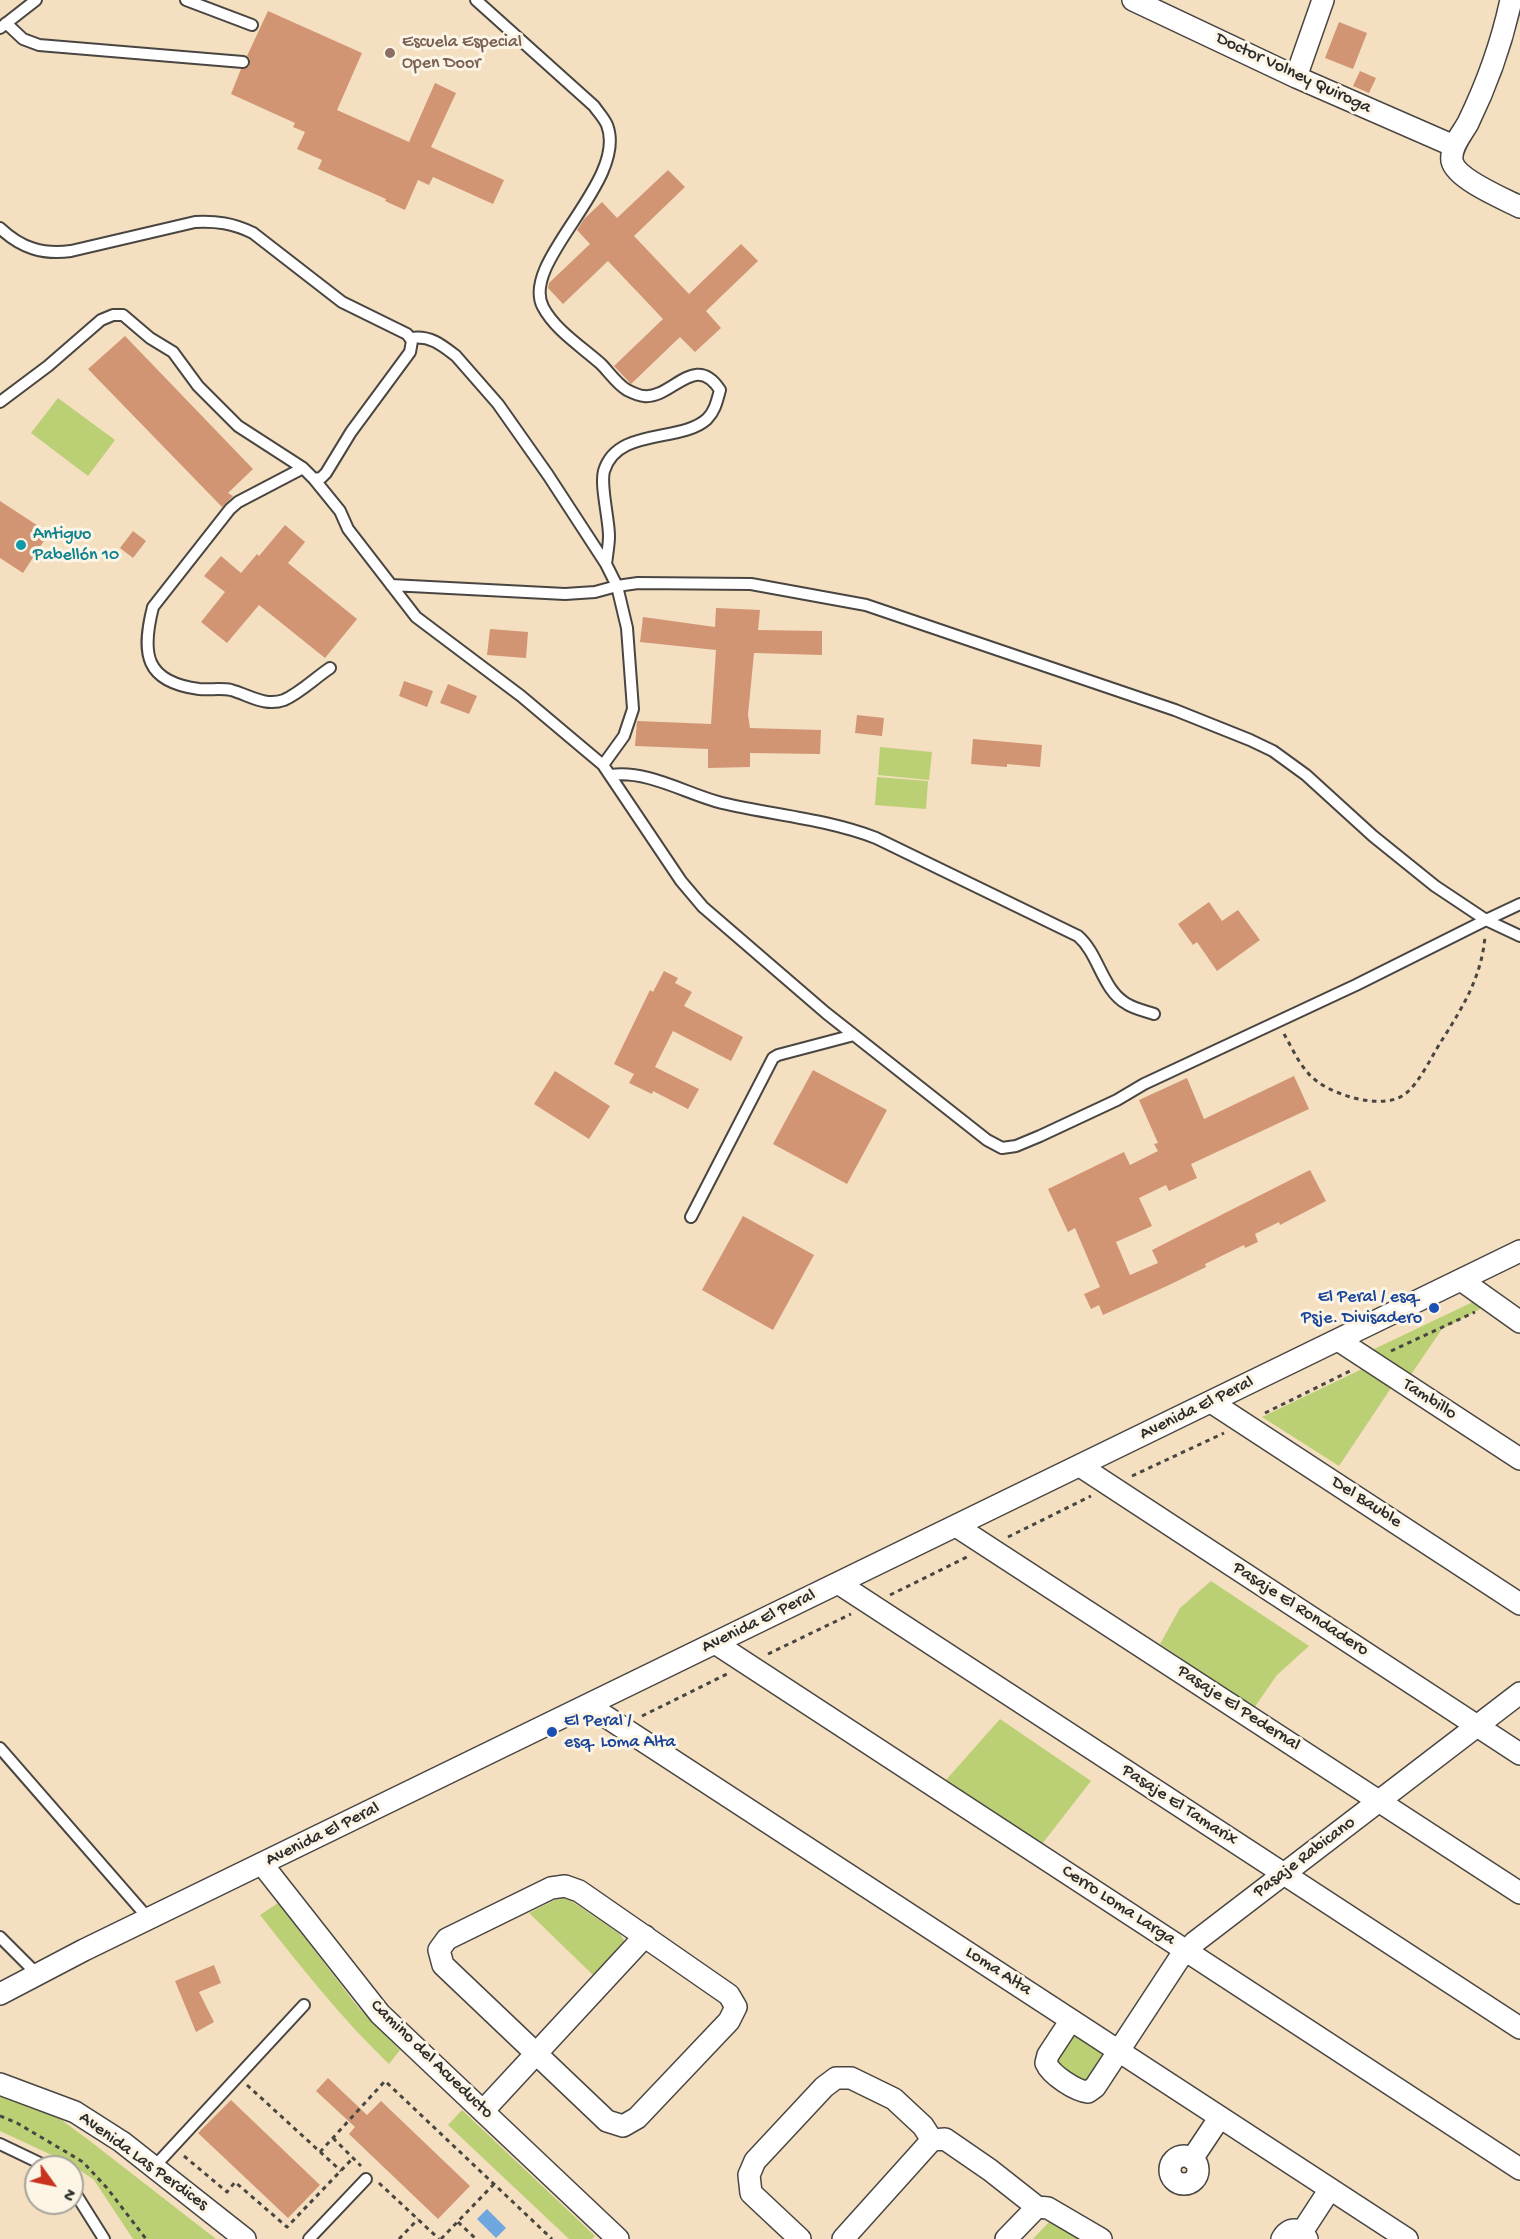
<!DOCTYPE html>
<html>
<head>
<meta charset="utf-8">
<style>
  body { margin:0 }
  #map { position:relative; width:1520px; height:2239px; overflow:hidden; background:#f4dfc1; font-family:"Gochi Hand",sans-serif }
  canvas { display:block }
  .north { position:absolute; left:24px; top:2155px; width:60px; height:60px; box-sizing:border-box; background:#fcf5e5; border:2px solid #a8a49b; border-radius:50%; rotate:123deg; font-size:16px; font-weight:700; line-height:24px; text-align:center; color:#2b2b2b }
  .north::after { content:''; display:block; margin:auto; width:21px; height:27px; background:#c8321e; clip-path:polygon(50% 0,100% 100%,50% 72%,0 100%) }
</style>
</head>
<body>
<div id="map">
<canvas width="1520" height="2239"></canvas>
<div class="north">N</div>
</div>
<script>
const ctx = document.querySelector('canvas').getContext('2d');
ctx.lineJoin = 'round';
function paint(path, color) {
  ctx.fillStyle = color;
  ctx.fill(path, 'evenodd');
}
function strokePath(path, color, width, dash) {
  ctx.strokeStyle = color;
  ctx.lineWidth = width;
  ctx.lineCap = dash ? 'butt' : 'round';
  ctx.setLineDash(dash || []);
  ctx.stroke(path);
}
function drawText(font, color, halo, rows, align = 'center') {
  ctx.font = font + ' "Gochi Hand",sans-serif';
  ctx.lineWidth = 6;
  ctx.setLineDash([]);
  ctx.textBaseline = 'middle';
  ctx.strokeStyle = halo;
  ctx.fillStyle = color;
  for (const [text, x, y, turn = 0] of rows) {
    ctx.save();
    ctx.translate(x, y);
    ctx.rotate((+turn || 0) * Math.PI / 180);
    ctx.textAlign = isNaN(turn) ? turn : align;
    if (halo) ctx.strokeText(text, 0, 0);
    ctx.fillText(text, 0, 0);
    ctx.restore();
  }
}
paint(new Path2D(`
  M58,398L115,440L88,476L31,433Z
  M880,747L932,752L929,780L878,775Z
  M877,777L928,781L926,809L875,805Z
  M1475,1301L1484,1307L1442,1329L1410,1376L1370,1351Z
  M1362,1369L1391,1388L1339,1466L1262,1417Z
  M1211,1581L1309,1646L1277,1675L1254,1708L1160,1644L1180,1608Z
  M1000,1719L1091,1781L1042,1844L946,1780Z
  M567,1898L620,1934L625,1942L623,1948L596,1978L529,1913L555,1900Z
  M278,1903L357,2006L400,2050L389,2064C341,2018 301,1967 260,1915Z
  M1069,2030L1108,2056L1087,2087L1048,2061Z
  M0,2093L56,2116L90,2141L216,2239H133L94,2180L71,2164L0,2131Z
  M462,2110L595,2236L592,2239H569L448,2125Z
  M1051,2220L1079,2239H1033Z`), '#bbd074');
paint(new Path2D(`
  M487,2209L506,2228L496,2238L477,2219Z`), '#6da7dd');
paint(new Path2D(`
  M268,11L362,53L337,110L409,142L435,83L456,93L431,147L504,180L493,204L433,177L429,185L418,180L405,210L385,201L386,199L318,169L322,160L297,149L305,132L293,127L295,123L231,94L241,69L249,66L250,59L247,56Z
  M1339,22L1367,33L1353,69L1325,58Z
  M1360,71L1376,78L1369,93L1353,86Z
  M668,170L685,187L634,236L689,294L741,244L758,261L706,311L721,328L695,352L680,337L631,384L614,366L663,319L608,261L563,304L548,288L549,283L590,244L577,230L584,219L602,202L617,218Z
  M125,336L253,469L228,493L233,496L222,507L88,369Z
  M0,501L49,533L23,573L0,558Z
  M285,525L305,542L288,563L357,619L325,658L259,605L227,643L201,622L225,592L204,576L221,556L241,573L257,554L259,556Z
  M133,531L146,541L133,558L120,548Z
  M716,608L760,610L758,630L822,631V655L754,653L748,715L750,728L821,730L820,754L750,753V767L708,768V749L635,746L637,721L711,724L716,650L640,642L643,617L715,627Z
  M490,629L528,632L526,658L487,655Z
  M404,681L433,691L427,707L399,696Z
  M448,684L477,696L469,714L440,703Z
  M857,715L884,718L882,736L855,733Z
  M973,739L1042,745L1040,767L1007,764V767L971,764Z
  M1209,902L1222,921L1238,910L1260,940L1217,971L1197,942L1193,945L1178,924Z
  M664,971L678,978L675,983L692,992L684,1006L743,1037L731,1061L673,1031L655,1067L699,1089L688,1109L653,1091L652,1094L629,1083L634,1074L614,1064L650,990L653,992Z
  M813,1070L887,1110L847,1184L773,1144Z
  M555,1071L610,1106L589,1139L534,1104Z
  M1294,1076L1309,1109L1191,1164L1197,1178L1169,1191L1166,1185L1139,1198L1152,1226L1116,1242L1130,1275L1158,1263L1152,1250L1310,1170L1326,1201L1280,1225L1279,1222L1255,1234L1258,1242L1245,1248L1244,1245L1205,1264L1206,1267L1169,1285L1103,1315L1099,1305L1091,1309L1084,1294L1100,1287L1075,1228L1068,1232L1048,1189L1124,1152L1130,1165L1158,1151L1154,1144L1158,1143L1139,1100L1187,1078L1204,1119Z
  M743,1216L814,1255L773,1330L702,1290Z
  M214,1965L221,1983L199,1992L214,2022L196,2032L175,1981Z
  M328,2078L367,2115L381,2101L470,2186L438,2219L349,2134L355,2127L316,2091Z
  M231,2100L320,2185L288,2218L198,2133Z`), '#d19574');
const service = new Path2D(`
  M186,0L252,25
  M476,0L594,106C598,112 604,118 607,125C629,181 519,262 543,307C555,330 582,347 601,364C609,372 617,384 627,390C631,392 640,396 644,396C672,399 695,351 720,390C717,401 715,411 707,419C681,443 617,427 604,471C600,485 609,519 609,536C609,545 607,555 606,564
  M6,23L23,39L39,45L243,62
  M0,28L36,0
  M0,228C21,248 43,255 71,251L195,222C216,221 233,223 253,233L342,302L407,334L412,341L410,352L351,432L326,473L321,478L314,479L303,468L238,426L198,386L173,352L150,338L123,315H113L101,320L48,366L0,402
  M411,338C430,335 442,345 456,356L498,404L548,475L606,564L617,586L627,628L633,709L624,736L603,765
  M303,468L238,502L230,509L153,607C141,654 145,682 199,689C209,690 222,688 231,690C249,695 265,707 284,700C300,693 315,678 330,668
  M314,479L340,511L348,529L416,617L521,696L603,765L681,881L703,907L826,1013L987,1140L1002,1148L1016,1146L1040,1136L1117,1100L1144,1084L1356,985L1486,920L1520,904
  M391,585L565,594L595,592L617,586L638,583L751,584L866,605L1175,710L1250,740L1273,751L1306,775L1373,836L1435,886L1486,920L1520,936
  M611,775C649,770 686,794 722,803C773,815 827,819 876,838L1078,936C1099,954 1102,990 1127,1004C1135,1009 1145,1011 1154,1014
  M691,1217L773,1058L778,1055L854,1035
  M0,1748L149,1919
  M0,1937L37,1974
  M0,2144L48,2167
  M154,2167L304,2005
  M72,2188L104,2239
  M309,2239L366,2179`);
const minor = new Path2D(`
  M1133,0L1296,77L1454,146
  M1511,0C1502,42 1487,84 1468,123C1462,134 1450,147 1452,161C1456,179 1504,199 1520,207
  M1296,77L1323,0
  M1461,1280L1520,1322
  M1338,1340L1520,1459
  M1211,1402L1520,1604
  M1080,1466L1520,1754
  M956,1526L1520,1893
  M838,1583L1520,2028
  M715,1643L1520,2169
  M588,1705L1407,2239
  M262,1864L380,2014L618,2239
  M565,1886L579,1891L729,1995L736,2007L729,2021L637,2118L623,2126L607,2121L443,1965L439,1950L447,1939L551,1888Z
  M0,1994L84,1950L1520,1251
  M1071,2020L1048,2055L1046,2063C1051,2075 1076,2091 1088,2092L1095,2087L1179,1959L1195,1942L1520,1693
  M0,2084L75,2112L122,2142L245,2239
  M483,2111L645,1936
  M1170 2170a14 14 0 1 1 28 0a14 14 0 1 1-28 0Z
  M1192,2159L1220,2117
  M1302,2232L1330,2189
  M800,2239L751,2193L749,2175L755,2161L824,2087L836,2078H851L894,2099L923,2126L932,2140
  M843,2239L932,2140L945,2139L990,2170L1037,2207L1048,2208L1101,2239
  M1006,2239L1037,2207
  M1282,2239C1288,2227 1301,2227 1307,2239`);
strokePath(service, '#494642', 14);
strokePath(minor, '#494642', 24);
strokePath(new Path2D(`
  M1284,1034C1291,1046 1298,1062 1308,1073C1325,1094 1383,1112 1405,1094C1420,1083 1433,1053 1444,1037C1464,1005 1482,975 1485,936
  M1391,1351L1475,1312
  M1265,1413L1350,1371
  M1132,1476L1224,1433
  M1008,1537L1091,1496
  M890,1595L967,1557
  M768,1654L851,1614
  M642,1716L727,1674
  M247,2085L341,2171
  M0,2116L17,2123L83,2162L107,2188L146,2239
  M333,2138L361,2166
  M320,2152L385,2081L552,2239
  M184,2156L227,2192L235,2182L287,2227L353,2158
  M379,2183L439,2239
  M458,2222L476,2239
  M399,2239L418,2219
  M441,2239L494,2184`), '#494642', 3, [4.5, 4.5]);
strokePath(service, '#fff', 10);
strokePath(minor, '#fff', 21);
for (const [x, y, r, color] of [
  [390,53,6,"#8d6e63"],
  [21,545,6,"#0f9aa8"],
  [1434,1308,6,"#1a4fb4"],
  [552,1732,6,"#1a4fb4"]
]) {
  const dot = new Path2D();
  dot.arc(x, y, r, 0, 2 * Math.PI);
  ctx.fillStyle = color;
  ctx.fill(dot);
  strokePath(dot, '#fcf5e5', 2);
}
drawText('18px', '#785e54', '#fcf5e5', [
  ["Escuela Especial",402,43],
  ["Open Door",402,64]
], 'left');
drawText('18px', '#2b2b2b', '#fcf5e5', [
  ["Doctor Volney Quiroga",1293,74,25],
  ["Tambillo",1429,1400,33],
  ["Avenida El Peral",1197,1409,-26],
  ["Del Bauble",1366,1503,33],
  ["Pasaje El Rondadero",1300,1610,33],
  ["Avenida El Peral",759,1622,-26],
  ["Pasaje El Pedernal",1238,1709,33],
  ["Pasaje El Tamarix",1179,1806,33],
  ["Avenida El Peral",323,1835,-26],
  ["Pasaje Rabicano",1305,1858,-37],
  ["Cerro Loma Larga",1118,1906,33],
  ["Loma Alta",998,1972,33],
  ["Camino del Acueducto",431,2060,44],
  ["Avenida Las Perdices",143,2162,36]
]);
drawText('18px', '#0d838f', '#fcf5e5', [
  ["Antiguo",33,535],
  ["Pabellón 10",33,556]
], 'left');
drawText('18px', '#164399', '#fcf5e5', [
  ["El Peral / esq.",1422,1298],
  ["Psje. Divisadero",1422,1319],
  ["El Peral /",564,1722,"left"],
  ["esq. Loma Alta",564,1743,"left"]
], 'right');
</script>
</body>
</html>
